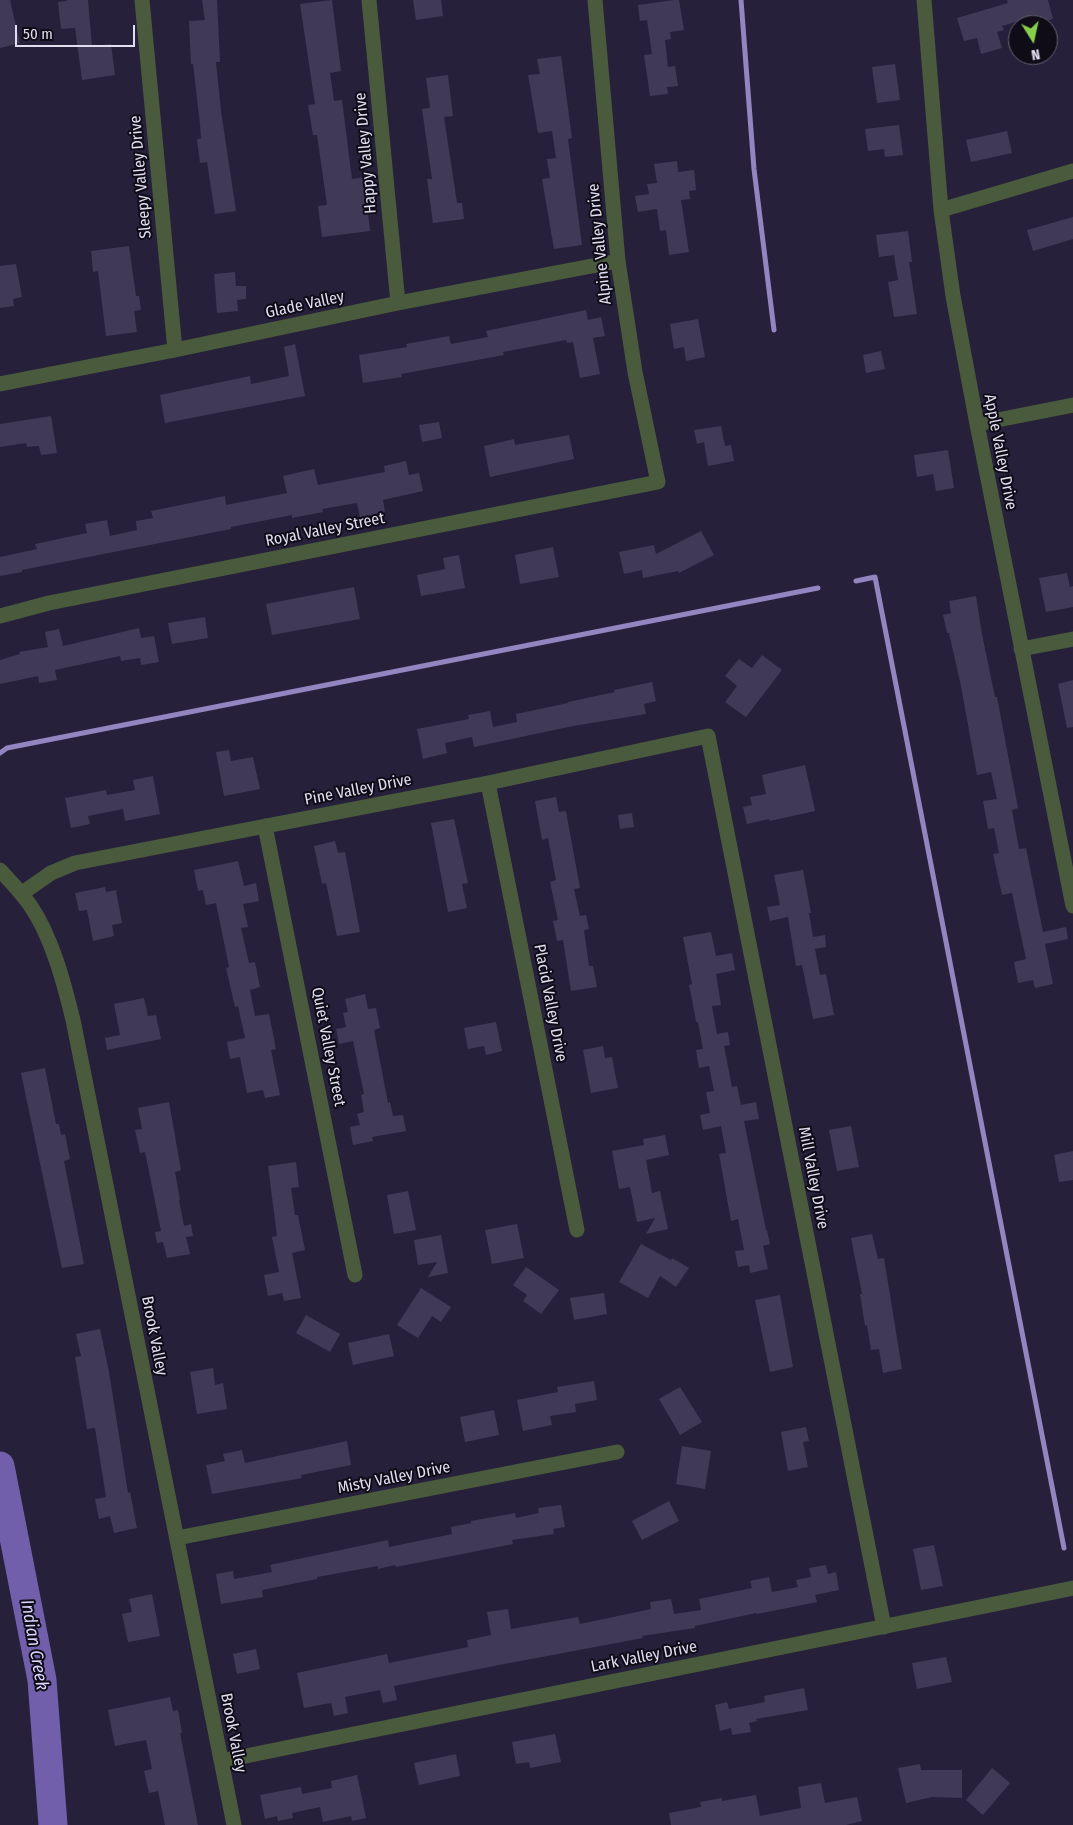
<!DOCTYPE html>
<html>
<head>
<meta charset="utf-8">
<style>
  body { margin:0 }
  #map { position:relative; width:1073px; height:1825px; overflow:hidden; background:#27203b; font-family:"Fira Sans Condensed",sans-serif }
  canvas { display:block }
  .north { position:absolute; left:1008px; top:15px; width:50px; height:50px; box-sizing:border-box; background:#0f0c18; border:1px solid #63606e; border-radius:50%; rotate:170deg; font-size:14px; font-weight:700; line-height:20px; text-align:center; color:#e1def0 }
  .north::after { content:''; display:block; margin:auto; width:18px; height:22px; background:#88cf49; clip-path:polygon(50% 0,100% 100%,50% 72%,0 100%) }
  .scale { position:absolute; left:15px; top:25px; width:120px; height:22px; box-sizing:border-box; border:2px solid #e1def0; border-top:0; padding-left:6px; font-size:15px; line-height:18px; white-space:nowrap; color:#e1def0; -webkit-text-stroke:4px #0f0c18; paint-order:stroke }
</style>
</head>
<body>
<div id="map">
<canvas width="1073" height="1825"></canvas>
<div class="north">N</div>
<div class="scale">50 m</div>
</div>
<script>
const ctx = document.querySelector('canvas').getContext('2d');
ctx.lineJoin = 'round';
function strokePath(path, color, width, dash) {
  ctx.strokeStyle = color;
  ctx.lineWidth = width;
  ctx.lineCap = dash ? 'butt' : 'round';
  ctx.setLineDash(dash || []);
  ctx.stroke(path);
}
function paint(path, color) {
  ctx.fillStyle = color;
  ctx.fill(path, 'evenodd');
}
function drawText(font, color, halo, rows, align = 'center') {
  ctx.font = font + ' "Fira Sans Condensed",sans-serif';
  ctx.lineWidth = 4;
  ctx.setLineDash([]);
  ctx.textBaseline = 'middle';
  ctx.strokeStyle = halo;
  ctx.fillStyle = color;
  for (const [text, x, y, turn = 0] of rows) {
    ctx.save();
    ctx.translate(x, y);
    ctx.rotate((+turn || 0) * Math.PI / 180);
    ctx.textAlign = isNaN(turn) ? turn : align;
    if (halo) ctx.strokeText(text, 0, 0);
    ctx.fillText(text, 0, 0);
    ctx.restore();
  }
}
strokePath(new Path2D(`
  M741,0L754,169L774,330
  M856,581L875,577L1064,1548
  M0,753L7,748L818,588`), '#9385c0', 5);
strokePath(new Path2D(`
  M0,1466L42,1680L53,1825`), '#725fab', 29);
paint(new Path2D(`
  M0,0H10L20,43L0,48Z
  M67,0H88L92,46L111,44L115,75L82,80L75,28L61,29L58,2L67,1Z
  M202,0H217L220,62H216L221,111L236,211L215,214L207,162L200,163L197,139H201L200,124L193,64H191L189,21L205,20Z
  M332,0L341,71L330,73L334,101L342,100L352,179L364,177L370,231L322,237L318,206L327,205L317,135H313L308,105L315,104L300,4Z
  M413,0H441L443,16L416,20Z
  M674,0H679L684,30L670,32L671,39L665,40L668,67L675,66L678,86L667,87L668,94L650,96L644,55L652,54L647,20L640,21L638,5Z
  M1007,0H1048L1053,19L1031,25L1029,18L1002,26L1004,30L997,32L1002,48L981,54L977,38L964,41L957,18L1008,3Z
  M561,56L572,138L568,139L582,245L554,249L542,179L550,178L547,159L556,158L552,131L538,133L528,75L540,74L537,59Z
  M895,64L900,100L877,103L872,67Z
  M448,75L453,116L444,117L457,203H462L464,219L433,223L427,179H432L422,109L430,108L426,78Z
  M899,125L903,155L885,157L884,149L868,151L865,129Z
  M1007,131L1012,153L971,162L966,140Z
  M677,161L678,172L694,170L696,190L689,191L690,199L681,200L689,252L669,255L666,230L660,231L657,209L638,212L635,196L649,194L647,184L657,183L654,164Z
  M1073,217V239L1033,251L1027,230Z
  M908,231L912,262H909L917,314L894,317L888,282L898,280L894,255L879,257L876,235Z
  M129,246L136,296H139L141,310L134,311L137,332L106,336L98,271L93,272L91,251Z
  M16,264L22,297L13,299L14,306L0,308V266Z
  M235,272L236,286H246V299L237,300L238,311L217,313L214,274Z
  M586,310L588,320L601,317L605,336L593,338L600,374L580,378L573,342L567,343L566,340L503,352L504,355L401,374L402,377L363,383L359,355L407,347L406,344L449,336L451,344L488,337L486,331Z
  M698,319L705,357L686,361L684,347L674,349L670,324Z
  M295,344L305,396L165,423L160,395L250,376L251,384L289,376L284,347Z
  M881,351L885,369L866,373L863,355Z
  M51,416L57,453L41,455L39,446L27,447L26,443L0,447V424Z
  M439,422L442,438L422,442L419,425Z
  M721,426L725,446L731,445L734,461L708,466L704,442L697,444L694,430Z
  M569,435L574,459L490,477L484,446L514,439L515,445Z
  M948,450L954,488L936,491L933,474L917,477L914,455Z
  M406,461L409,475L419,473L423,491L383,500L385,512L360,517L357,503L322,509L323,512L292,518V515L231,527V529L22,570V572L0,576V557L37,549L35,544L87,533L85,524L107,520L110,536L137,530L136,521L153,518L151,511L225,496L226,505L287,493L283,476L314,469L318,485L385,472L384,466Z
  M701,531L714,555L679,573L678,571L643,578L642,570L624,574L619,552L654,545L656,554Z
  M553,547L559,577L520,584L515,555Z
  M459,555L465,588L421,596L417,575L445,569L443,558Z
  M1067,573L1070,587L1073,586V607L1046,612L1039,578Z
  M354,587L360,619L272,635L266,604Z
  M976,596L982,634L995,697H997L1018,808L1012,810L1019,849L1026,848L1043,932L1066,927L1068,939L1045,944L1053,984L1035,988L1033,980L1018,983L1014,962L1026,959L1012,893L1002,895L993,854L999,853L994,828L988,829L983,801L997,799L991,772L977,775L961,686L949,633H947L943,615L951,613L949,601Z
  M205,617L208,638L172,644L168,623Z
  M139,628L141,638L154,636L159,662L141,665L140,658L121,661L120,656L55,670L57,680L39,683L38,676L0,684V660L20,654L19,652L48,647L45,632L59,629L63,646Z
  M762,655L782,670L746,717L725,702L737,686L725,676L739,659L752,668Z
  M1073,680V727L1067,728L1058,684Z
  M652,682L656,701L644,704L646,714L573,726L474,747L472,737L445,743L447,753L423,759L417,729L469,719L468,715L490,711L493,727L517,722L516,714L568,703V702L615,692L614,690Z
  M229,750L231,761L253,757L260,789L224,796L216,752Z
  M805,765L815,811L770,821L769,819L747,824L743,807L752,805L750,797L766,794L762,775Z
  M153,776L160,814L125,821L123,809L88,816L90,824L71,828L65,798L106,790L107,795L135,790L133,780Z
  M556,797L559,812L566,811L580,888L574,889L580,916L586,915L589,929L584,930L589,966H593L597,987L571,991L563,940L557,941L553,921L558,920L550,882L556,880L548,838L542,840L535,801Z
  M632,813L634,827L620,829L618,815Z
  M454,819L468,883L462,884L467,908L448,912L431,823Z
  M335,841L338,853L345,852L360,932L337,936L326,883L322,884L314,846Z
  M238,861L244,886L256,883L259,901L243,904L248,927L241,928L249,963L255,962L260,987L250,990L255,1016L269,1014L276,1049L271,1050L280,1095L265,1098L263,1090L247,1093L240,1057L230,1059L227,1042L245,1038L238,1006L235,1007L226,968L229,967L216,903L206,905L203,890L198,891L194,870Z
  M803,870L811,913H809L813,937L825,935L826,947L815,949L820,975L826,974L834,1015L813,1019L802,965L796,966L788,917L770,921L767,907L780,905L774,875Z
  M105,887L106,892L116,890L122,923L112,925L114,936L93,941L87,910L79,911L75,893Z
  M711,932L716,956L732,953L735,970L716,974L721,1005L712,1006L717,1034L728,1032L730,1045L724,1046L732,1087L737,1086L741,1105L756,1102L759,1119L744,1121L766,1230H767L770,1244L763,1246L768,1269L750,1273L749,1265L738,1267L735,1251L744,1250L738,1219L731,1221L719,1154L726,1153L721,1126L703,1130L700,1115L710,1113L706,1092L714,1091L709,1066L699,1068L696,1050L703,1049L698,1022H696L694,1010L689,985L692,984L683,937Z
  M365,994L368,1009L376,1008L380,1028L374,1030L388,1103L390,1102L393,1116L403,1115L406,1131L372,1137L373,1141L353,1145L350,1127L360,1125L357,1114L364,1112L361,1095L364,1094L353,1041L339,1044L336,1029L346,1027L343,1013L348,1012L345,999Z
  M144,998L148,1016L156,1015L161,1039L107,1050L105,1038L120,1035L114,1004Z
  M496,1022L502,1051L486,1055L484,1046L468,1049L464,1028Z
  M603,1046L605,1058L612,1057L618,1088L591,1093L583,1050Z
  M45,1068L56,1124H59L61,1135L65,1134L70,1159L64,1161L84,1264L62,1268L21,1073Z
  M169,1102L181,1170L175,1172L180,1200H179L184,1226L191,1224L193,1236L186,1237L190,1254L167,1258L163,1242L157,1243L155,1232L161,1231L145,1152L140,1153L135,1130L142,1129L138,1108Z
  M851,1126L859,1167L837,1171L829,1130Z
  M665,1135L669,1155L646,1160L652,1193L660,1191L668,1229L646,1234L655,1218L637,1222L630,1187L619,1189L612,1151L644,1145L643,1139Z
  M1073,1151V1180L1059,1182L1054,1155Z
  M296,1162L299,1187L291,1188L295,1215H298L305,1250L292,1253L301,1298L284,1301L282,1293L268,1296L264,1275L279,1272L272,1237L277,1236L268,1166Z
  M408,1191L416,1230L394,1234L387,1195Z
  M517,1224L524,1258L492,1264L485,1230Z
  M872,1234L878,1259L884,1258L902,1369L883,1373L879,1349L871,1350L867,1325L865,1326L860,1294H862L851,1238Z
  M441,1235L448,1273L428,1277L437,1262L418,1265L414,1240Z
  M641,1244L671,1260L672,1258L689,1268L676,1287L660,1276L648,1298L619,1282Z
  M526,1267L559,1290L541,1314L523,1301L527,1295L513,1285Z
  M421,1288L451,1307L441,1322L432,1316L418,1338L397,1325Z
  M604,1293L607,1314L574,1320L570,1298Z
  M780,1295L793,1367L770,1372L755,1300Z
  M306,1315L340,1334L330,1352L296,1333Z
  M100,1329L109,1372L128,1493L130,1492L137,1528L114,1533L110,1516L99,1519L95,1499L106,1497L95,1428L87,1429L75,1357L81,1356L76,1334Z
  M389,1334L394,1356L353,1365L348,1343Z
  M213,1368L215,1385L223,1383L227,1409L197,1414L190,1372Z
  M594,1381L597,1400L575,1404L576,1412L550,1416L552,1425L523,1431L517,1400L558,1392L557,1387Z
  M680,1387L702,1422L680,1435L659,1399Z
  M494,1410L499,1435L465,1442L460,1417Z
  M806,1427L809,1441L803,1442L808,1467L788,1471L781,1432Z
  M347,1441L351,1465L301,1475L302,1478L212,1494L206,1465L225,1461L223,1454L242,1450L245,1463Z
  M682,1446L711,1451L705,1489L676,1484Z
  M669,1501L679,1521L642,1540L632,1521Z
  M561,1505L565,1527L553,1529L554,1534L512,1540L513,1544L396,1567L395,1565L378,1569V1566L317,1577V1579L262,1590L263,1597L221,1604L216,1574L233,1571L234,1579L272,1572L270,1565L388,1540L389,1547L452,1534L451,1527L471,1523V1521L515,1513L516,1518L539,1513L538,1508Z
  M934,1545L943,1586L921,1590L913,1549Z
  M826,1565L828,1574L836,1572L839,1590L815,1595L817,1602L757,1614L756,1613L695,1626V1628L642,1636L643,1638L499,1665L394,1686L397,1700L383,1703L380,1690L345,1697L348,1713L334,1716L331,1703L304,1708L297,1673L387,1654L389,1663L468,1647L467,1640L491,1635L487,1612L508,1609L511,1629L578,1617L580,1624L651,1609L650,1602L671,1599L674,1614L701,1610L699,1599L752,1588L750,1581L769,1577L772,1592L798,1587L796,1580L811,1577L809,1568Z
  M152,1594L160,1636L128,1642L122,1614L132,1612L129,1599Z
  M256,1649L260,1669L237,1674L233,1654Z
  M946,1657L952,1682L917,1689L912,1663Z
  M804,1688L808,1710L756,1719L757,1721L749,1723L751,1732L732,1735L731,1728L720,1731L715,1705L727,1702L729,1709L765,1702L764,1696Z
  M170,1697L173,1711L178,1710L182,1733H180L198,1825H165L158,1791L149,1793L144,1771L152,1769L146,1740L115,1746L108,1710Z
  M555,1734L561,1762L530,1768L529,1762L516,1764L512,1742Z
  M456,1754L460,1776L419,1785L414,1763Z
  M920,1764L921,1770H962V1798L932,1797L906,1803L898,1768Z
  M992,1768L1010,1783L983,1815L966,1800Z
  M357,1775L366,1818L352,1821L351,1816L323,1822L320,1807L292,1813L293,1818L278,1821L277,1816L265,1819L260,1795L301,1787L302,1794L332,1788L331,1781Z
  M821,1783L825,1803L857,1797L862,1821L846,1825H671L669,1813L701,1807L700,1802L722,1798V1801L756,1795L760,1816L801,1808L798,1787Z`), '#403a57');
strokePath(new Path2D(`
  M142,0L175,350
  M369,0L398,303
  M924,0L941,210L953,296L977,424L1073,906
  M941,210L1073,171
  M0,384L175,350L398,303L618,261
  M977,424L1073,405
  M0,616L49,603L658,482L635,372L618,261L595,0
  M1021,649L1073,639
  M488,783L577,1230
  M265,826L355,1275
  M0,870C10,881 21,892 30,905C52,937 64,983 73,1020L234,1825
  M21,894L51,873L75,863L488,783L708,736L884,1627
  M177,1538L617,1452
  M221,1761L1073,1588`), '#495b3c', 15);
drawText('16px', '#e1def0', '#0f0c18', [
  ["Happy Valley Drive",366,153,-95],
  ["Sleepy Valley Drive",141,177,-95],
  ["Alpine Valley Drive",600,244,-96],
  ["Glade Valley",305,305,-12],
  ["Apple Valley Drive",1000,452,79],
  ["Royal Valley Street",325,530,-11],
  ["Pine Valley Drive",358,790,-11],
  ["Placid Valley Drive",550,1003,79],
  ["Quiet Valley Street",328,1047,79],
  ["Mill Valley Drive",813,1178,79],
  ["Brook Valley",154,1336,79],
  ["Misty Valley Drive",394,1478,-11],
  ["Lark Valley Drive",644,1657,-11],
  ["Brook Valley",233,1733,79]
]);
drawText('italic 18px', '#dcd4ff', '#0f0c18', [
  ["Indian Creek",34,1645,80]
]);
</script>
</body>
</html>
